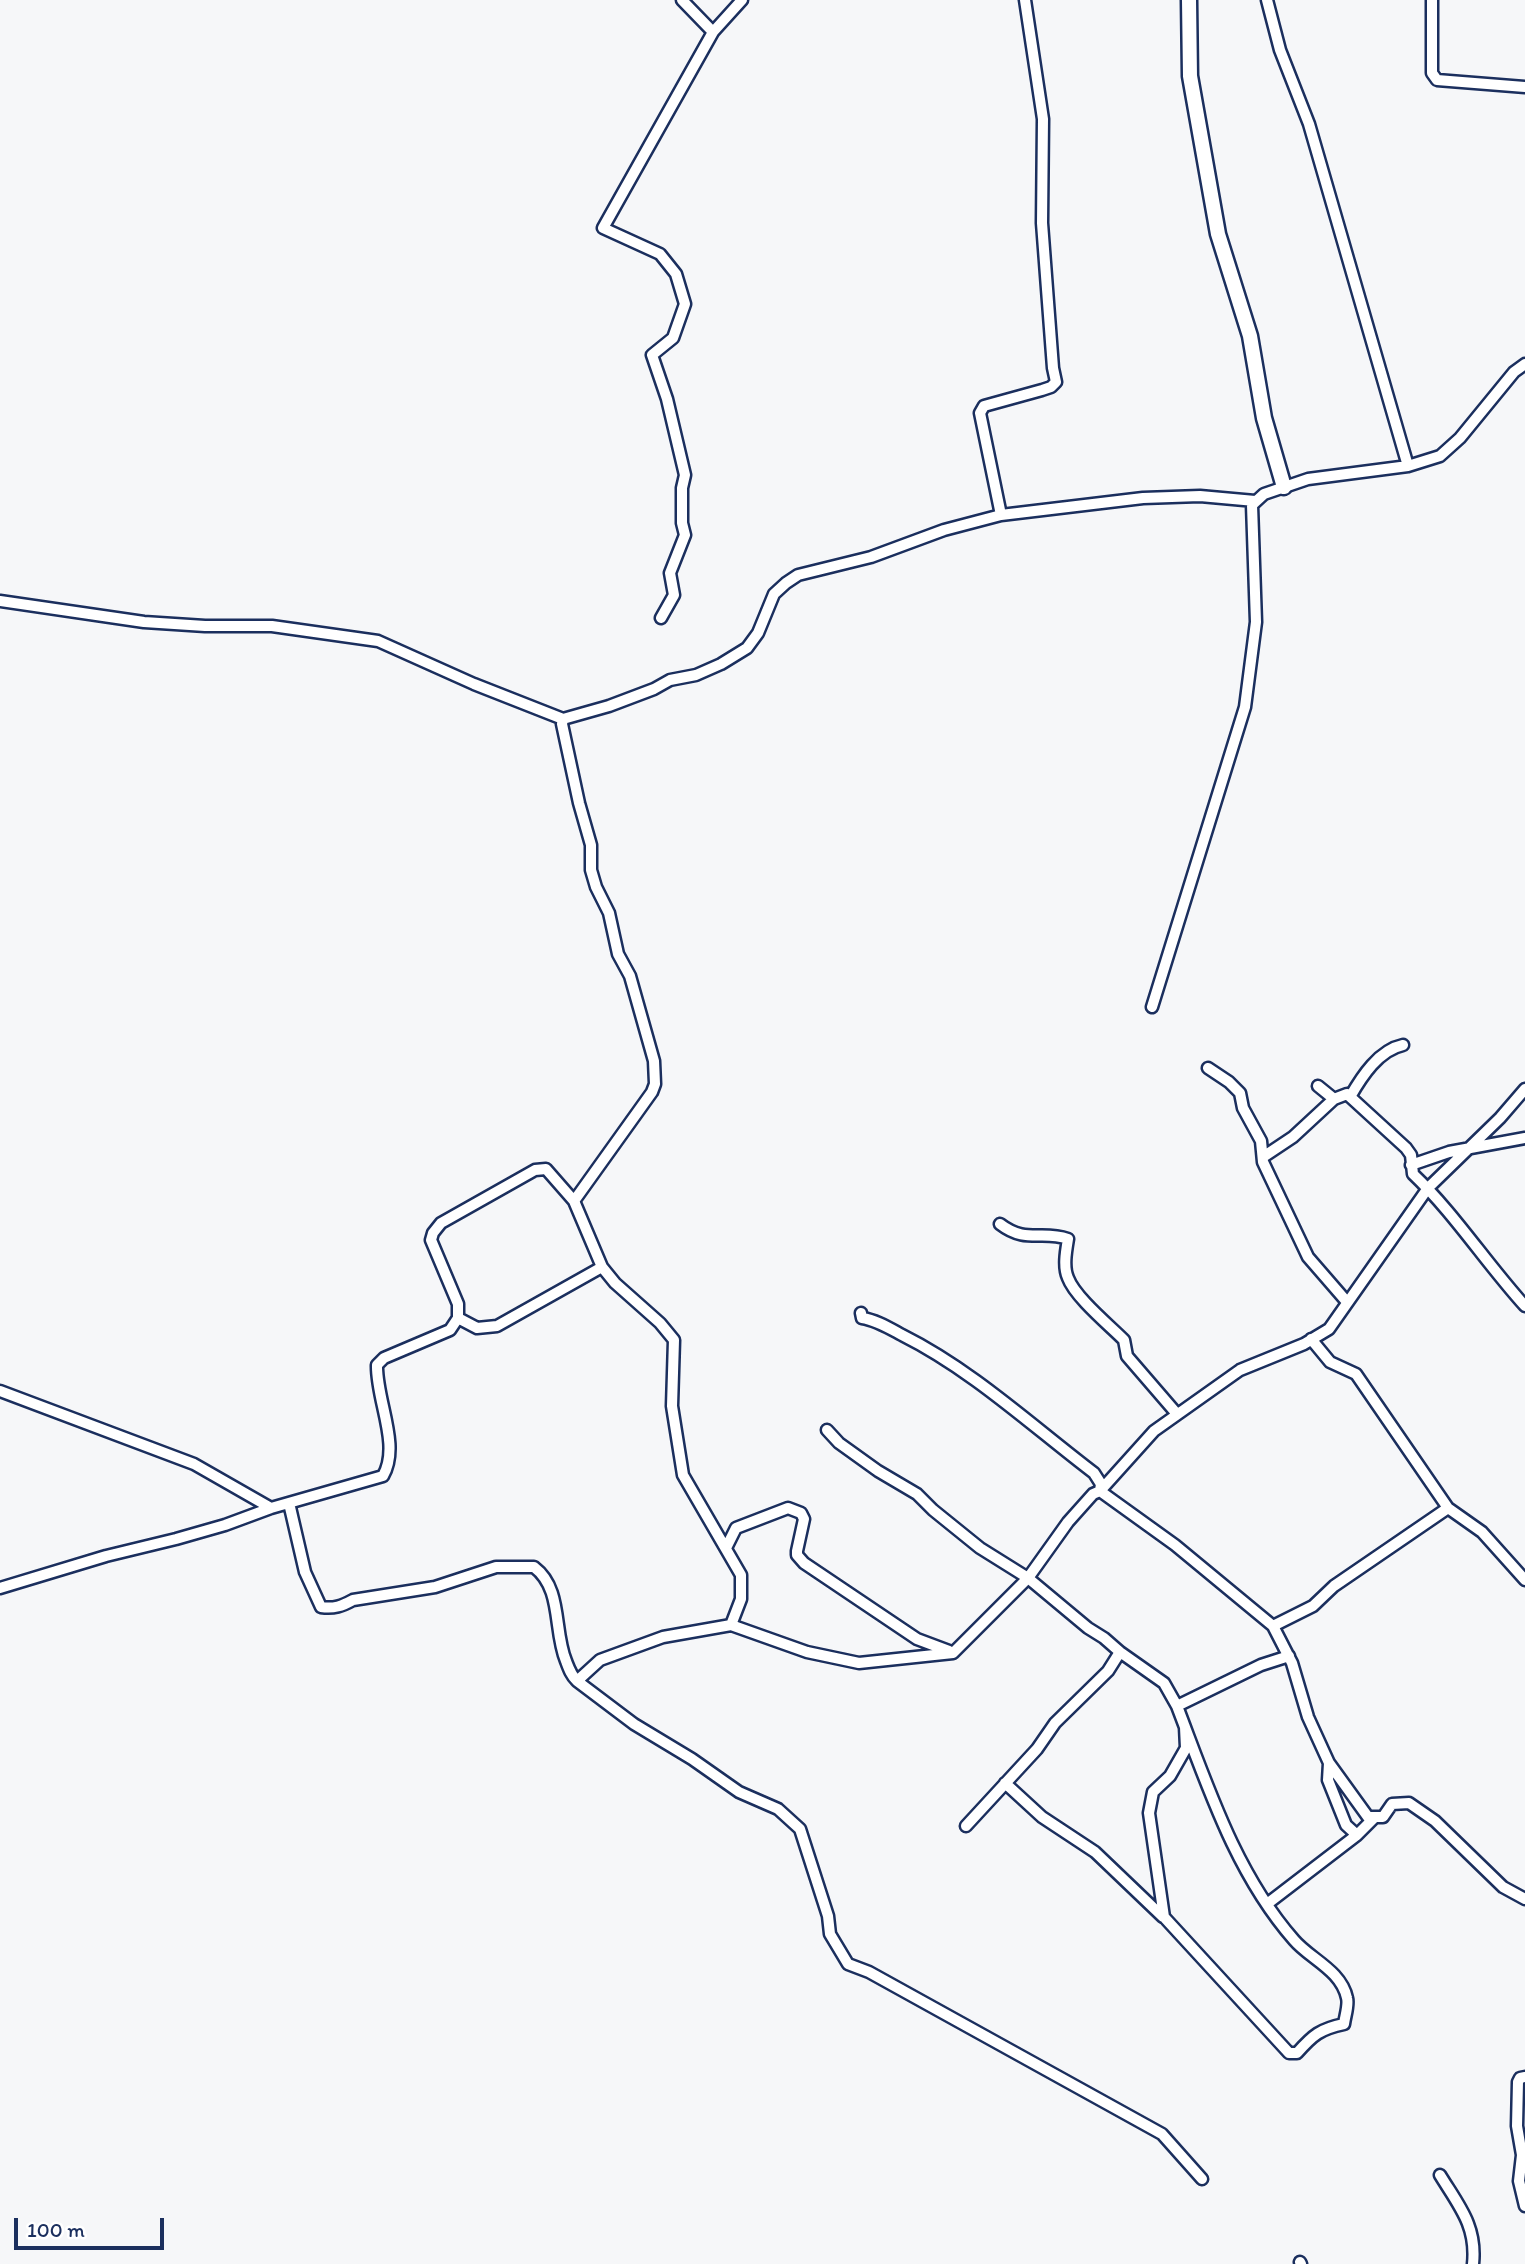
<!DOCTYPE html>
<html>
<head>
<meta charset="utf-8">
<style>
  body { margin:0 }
  #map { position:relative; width:1525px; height:2264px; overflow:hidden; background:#f6f7f9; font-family:Itim,sans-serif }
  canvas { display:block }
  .scale { position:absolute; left:14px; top:2218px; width:150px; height:32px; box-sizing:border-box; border:4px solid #1b2f5e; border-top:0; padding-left:9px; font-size:21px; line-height:24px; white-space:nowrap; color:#1b2f5e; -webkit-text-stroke:5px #fff; paint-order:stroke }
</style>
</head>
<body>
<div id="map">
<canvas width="1525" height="2264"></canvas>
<div class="scale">100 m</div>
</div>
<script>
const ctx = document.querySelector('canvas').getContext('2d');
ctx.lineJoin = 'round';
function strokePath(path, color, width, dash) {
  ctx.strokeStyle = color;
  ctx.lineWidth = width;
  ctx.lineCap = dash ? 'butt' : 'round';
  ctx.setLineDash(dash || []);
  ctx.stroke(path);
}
const street = new Path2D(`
  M682,0L713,32
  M1267,0L1280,50L1309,124L1408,466
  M1432,0V73L1437,80L1525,87
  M1001,515L980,413L984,406L1042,390L1051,387L1056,382L1053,368L1042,223L1043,119L1025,0
  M0,601L144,622L205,626H272L378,641L474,684L563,719
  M661,618L674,595L670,573L685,535L682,523V488L685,475L667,399L652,355L673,338L685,304L676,274L660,254L603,228L713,32L742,0
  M1152,1007L1245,707L1256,622L1252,505L1264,494L1308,479L1408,466L1440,456L1460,438L1514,372L1525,364
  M1208,1068L1229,1082L1240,1093L1243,1108L1261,1141L1263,1162L1308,1257L1347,1302
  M1318,1086L1334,1099L1347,1094L1406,1148L1411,1155L1413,1174C1454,1213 1486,1263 1525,1306
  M1350,1097C1362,1076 1379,1050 1403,1045
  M1263,1157L1293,1137L1334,1099
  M1411,1165L1449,1152L1525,1138
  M574,1201L652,1092L655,1084L654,1061L630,976L618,954L609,913L596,887L591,870V845L579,803L562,724L563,719L609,706L654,689L670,680L696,675L721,664L747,648L758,633L774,594L786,583L798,575L871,557L944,530L1001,515L1143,498L1200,496L1255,501
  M1000,1224C1026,1244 1042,1230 1068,1239C1066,1251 1063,1267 1068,1278C1075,1297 1109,1325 1124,1340L1127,1356L1177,1414
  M861,1313L862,1318C876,1320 889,1328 902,1335C972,1370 1031,1425 1094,1473L1101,1484L1100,1491L1175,1545L1273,1626L1292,1663L1308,1717L1329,1763L1368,1817H1383L1392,1804L1409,1803L1435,1821L1503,1887L1525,1899
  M458,1318L477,1328L497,1326L602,1267
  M1311,1339L1330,1362L1356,1374L1448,1508
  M0,1391L194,1464L271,1508
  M827,1430L839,1443L878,1471L917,1494L933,1510L980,1548L1028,1578L1088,1628L1104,1638L1120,1652L1164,1683L1177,1706C1208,1787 1236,1874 1294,1940C1310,1959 1341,1970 1347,1998C1349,2005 1345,2016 1344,2024C1320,2029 1313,2035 1297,2053H1289L1164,1917L1149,1813L1153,1792L1170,1776L1186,1748L1185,1727
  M289,1503L305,1572L321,1607C334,1609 342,1606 353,1600L435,1587L496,1567H534C563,1589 553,1630 566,1661C569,1669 571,1675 577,1681
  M726,1548L736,1528L788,1508L801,1513L804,1519L797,1551V1555L804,1563L917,1639L949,1651
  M0,1588L106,1556L176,1539L225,1525L271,1508L383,1476C401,1445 376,1400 377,1365L384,1358L450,1330L458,1318V1304L431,1240L433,1233L441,1223L535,1170L546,1169L574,1201L602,1267L615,1283L660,1323L674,1340L672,1406L683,1475L741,1575V1599L731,1625
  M1273,1626L1313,1606L1334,1586L1448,1508L1482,1532L1525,1580
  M1177,1706L1261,1665L1289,1656
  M1329,1763L1328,1780L1346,1825L1357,1835
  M1005,1783L1042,1817L1095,1852L1163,1917
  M966,1826L1037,1749L1055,1723L1108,1671L1120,1652
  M1267,1904L1357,1835L1375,1817
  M1525,2077L1520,2078L1518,2082L1517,2126L1522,2155L1519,2181L1525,2206
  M1440,2175C1459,2206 1477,2226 1473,2264
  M1202,2179L1162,2134L869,1972L848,1964L830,1934L828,1916L800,1829L778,1809L739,1792L692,1759L634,1724L577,1681L600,1660L663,1637L731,1625L807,1652L859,1663L953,1653L1028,1578L1068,1522L1093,1494L1100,1491L1154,1431L1240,1370L1304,1344L1329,1329L1428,1188L1500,1118L1525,1089
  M1300,2262L1301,2264`);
const secondary = new Path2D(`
  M1189,0L1190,76L1218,234L1250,336L1264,418L1284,487`);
strokePath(street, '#1b2f5e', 15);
strokePath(secondary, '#1b2f5e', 19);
strokePath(street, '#fff', 10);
strokePath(secondary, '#fff', 14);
</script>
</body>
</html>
